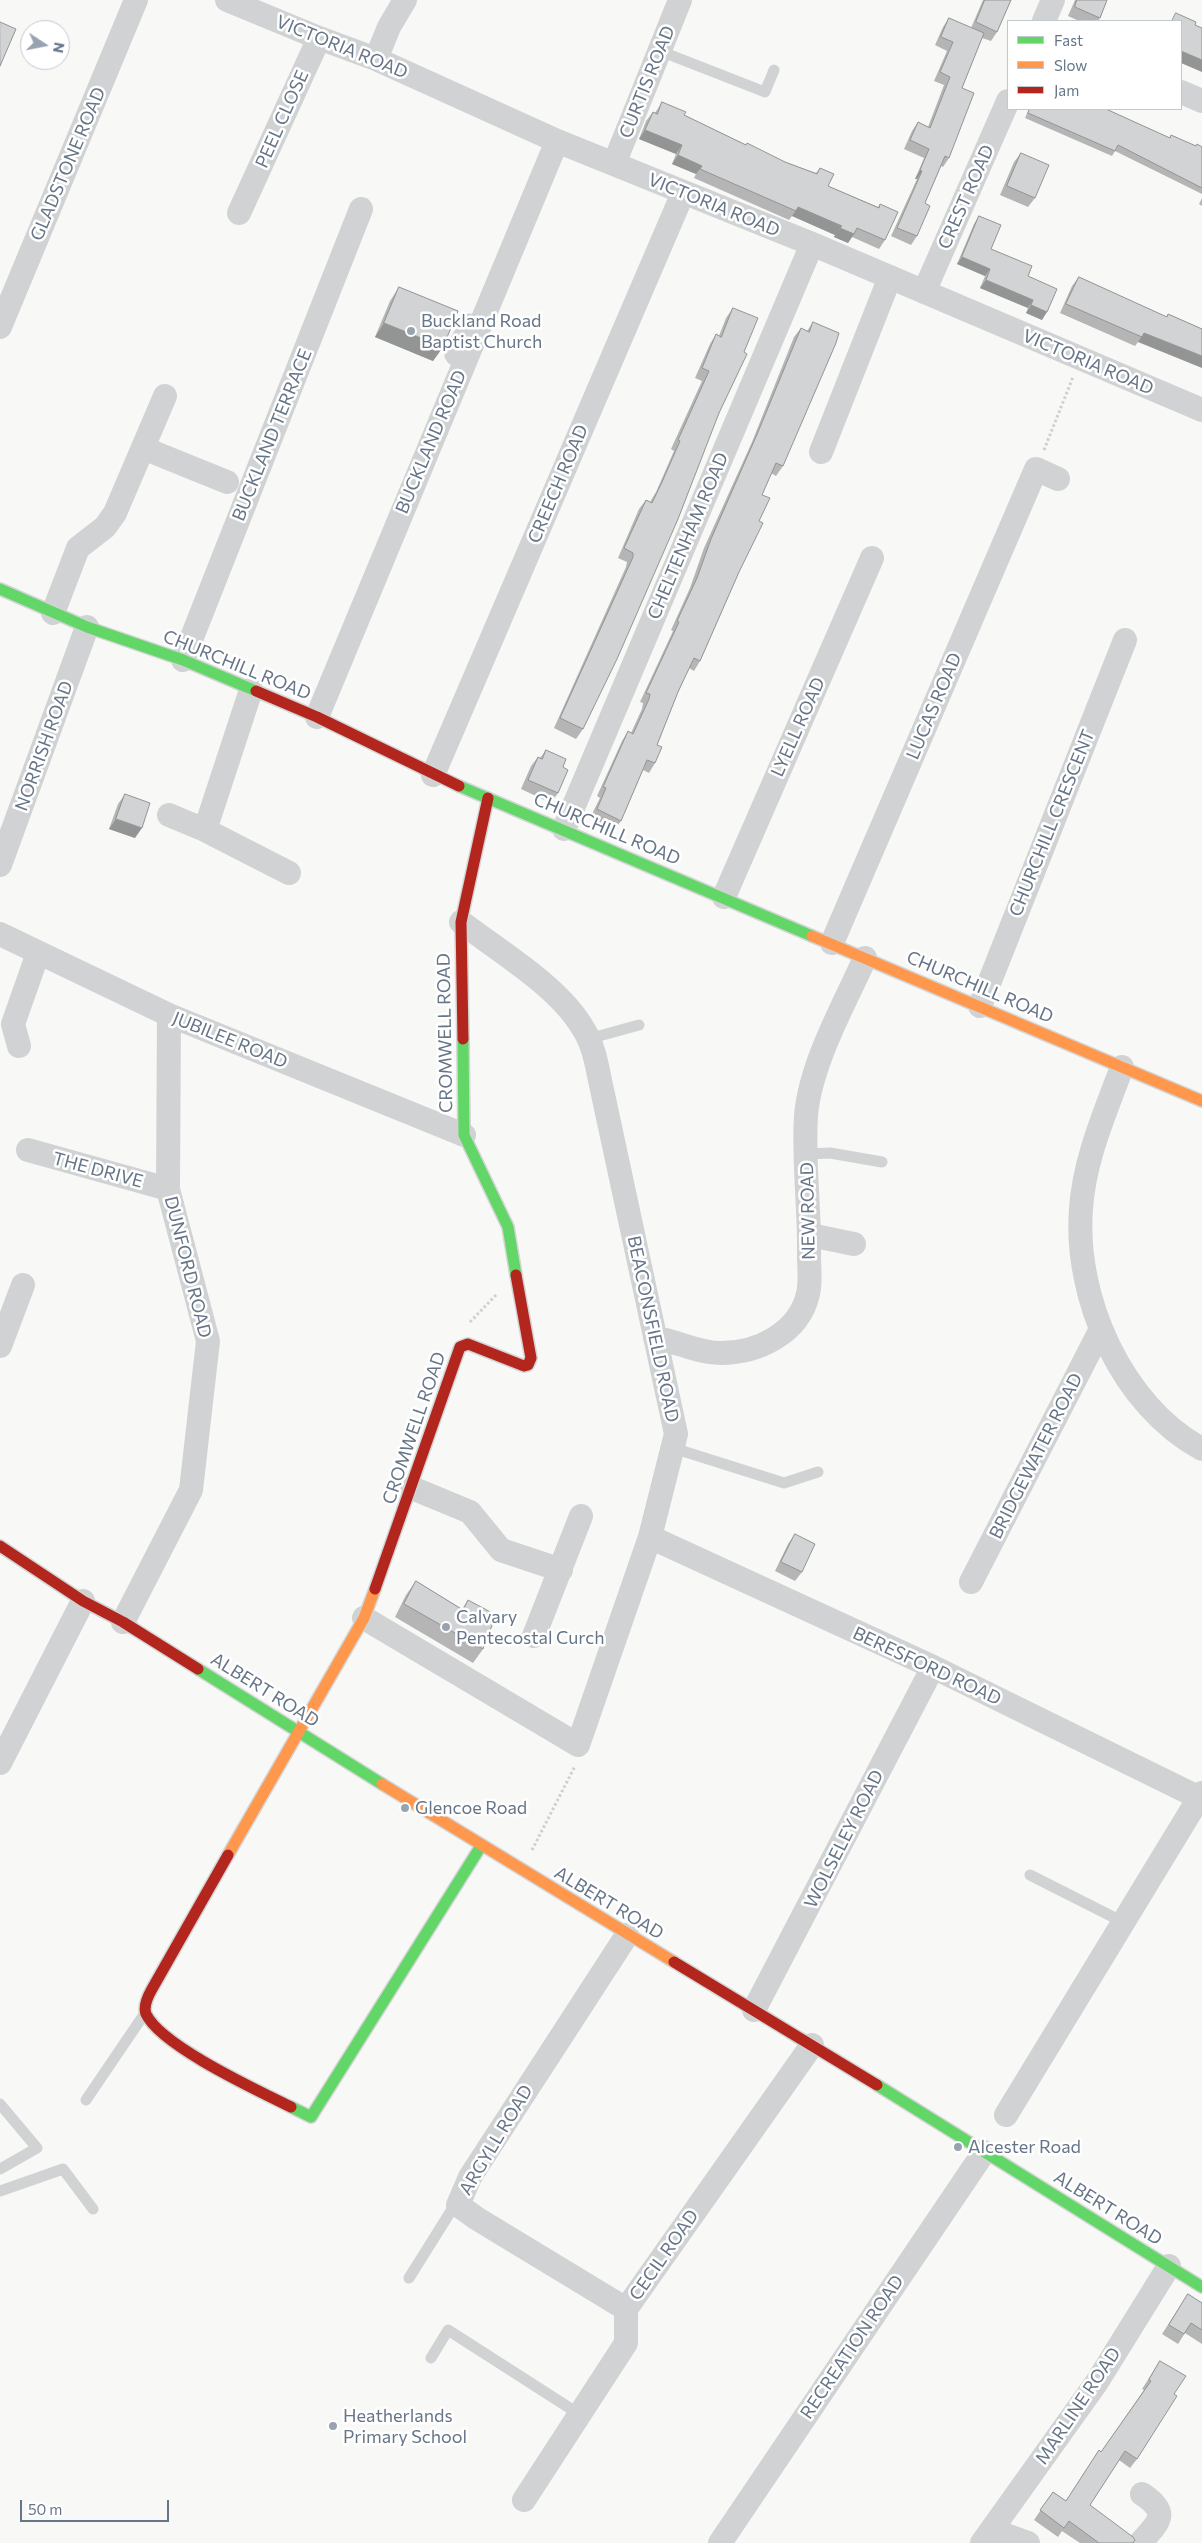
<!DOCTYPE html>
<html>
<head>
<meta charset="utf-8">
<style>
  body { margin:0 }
  #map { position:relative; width:1202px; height:2543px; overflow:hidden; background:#f8f8f7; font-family:Commissioner,sans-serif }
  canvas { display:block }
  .legend { position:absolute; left:1007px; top:20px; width:175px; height:90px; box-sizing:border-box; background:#fff; border:1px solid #c2c8cf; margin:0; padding:6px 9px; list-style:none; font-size:15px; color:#667588 }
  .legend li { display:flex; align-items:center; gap:10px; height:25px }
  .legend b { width:25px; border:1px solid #c2c8cf }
  .north { position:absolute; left:20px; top:20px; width:50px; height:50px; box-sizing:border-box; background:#fff; border:1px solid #c2c8cf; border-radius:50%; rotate:101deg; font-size:14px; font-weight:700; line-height:20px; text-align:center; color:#667588 }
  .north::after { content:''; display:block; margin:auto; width:18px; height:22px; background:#99a3af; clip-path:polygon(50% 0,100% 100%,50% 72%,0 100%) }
  .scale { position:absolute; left:20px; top:2500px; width:149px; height:22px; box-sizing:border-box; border:2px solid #667588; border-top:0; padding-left:6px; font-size:15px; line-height:18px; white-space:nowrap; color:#667588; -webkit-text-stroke:4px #fff; paint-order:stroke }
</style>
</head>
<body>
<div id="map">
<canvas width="1202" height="2543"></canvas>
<ul class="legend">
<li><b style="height:6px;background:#63d668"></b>Fast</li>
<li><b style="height:6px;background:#ff974d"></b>Slow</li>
<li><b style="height:6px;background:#b3261e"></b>Jam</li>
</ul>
<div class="north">N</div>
<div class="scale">50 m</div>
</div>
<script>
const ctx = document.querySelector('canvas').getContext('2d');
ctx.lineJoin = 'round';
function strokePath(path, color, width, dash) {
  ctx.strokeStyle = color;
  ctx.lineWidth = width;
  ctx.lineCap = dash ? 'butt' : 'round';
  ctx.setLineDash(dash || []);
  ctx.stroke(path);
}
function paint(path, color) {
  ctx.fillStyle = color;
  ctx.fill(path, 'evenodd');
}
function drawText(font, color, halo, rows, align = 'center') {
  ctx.font = font + ' Commissioner,sans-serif';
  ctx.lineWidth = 5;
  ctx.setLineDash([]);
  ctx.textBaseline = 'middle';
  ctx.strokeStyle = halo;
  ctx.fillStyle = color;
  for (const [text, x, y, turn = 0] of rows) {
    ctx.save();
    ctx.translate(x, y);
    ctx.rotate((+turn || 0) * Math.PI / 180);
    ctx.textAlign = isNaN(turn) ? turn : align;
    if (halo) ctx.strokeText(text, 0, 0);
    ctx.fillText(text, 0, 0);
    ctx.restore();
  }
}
const fast = new Path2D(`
  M0,589L87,627L183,660L256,691
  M459,786L812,936
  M463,1039L464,1135L508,1227L516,1275
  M198,1669L382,1784
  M877,2085L1202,2287
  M291,2107L311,2117L481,1846`);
const slow = new Path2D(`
  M812,936L1202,1101
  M382,1784L674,1962
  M228,1855L364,1618L375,1589`);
const jam = new Path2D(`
  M256,691L317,717L459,786
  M463,1039L461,922L488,798
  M0,1546L83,1601L123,1622L198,1669
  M375,1589L460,1347L468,1344L524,1366L528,1365L531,1358L516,1275
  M228,1855L152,1989C148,1996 143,2006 146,2014C161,2046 259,2091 291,2107
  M674,1962L877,2085`);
strokePath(fast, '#d3d5d6', 14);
strokePath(slow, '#d3d5d6', 14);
strokePath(jam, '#d3d5d6', 14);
strokePath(new Path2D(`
  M1044,450L1073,377
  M470,1322L497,1294
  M532,1850L575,1766`), '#cfcfd0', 3, [2.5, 2.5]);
strokePath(new Path2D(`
  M660,51L765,92L774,70
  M463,366L452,359L450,356L457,337L468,319L482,320
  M588,1039L639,1025
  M807,1154L830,1153L882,1162
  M673,1448L784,1483L818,1472
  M1030,1875L1123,1922
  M86,2100L145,2013
  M0,2104L37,2148L0,2169
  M0,2191L63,2169L93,2209
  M409,2278L451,2211L458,2205
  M431,2358L448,2330L579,2414`), '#d1d2d3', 11);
strokePath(new Path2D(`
  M227,0L319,38L376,59L557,141L812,244L1202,410
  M1044,21L1053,0
  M376,59L389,27L405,0
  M1181,92L1202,101
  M614,164L680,0
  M239,213L319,38
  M924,292L1008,101
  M0,327L136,0
  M143,448L227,482
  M821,452L890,277
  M53,613L78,548L105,527L115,513L165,396
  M183,660L361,209
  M251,690L205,830L289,873
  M317,717L557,141
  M433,775L683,193
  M169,815L205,830
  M564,829L812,244
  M0,865L87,627
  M724,897L872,558
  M0,934L169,1015L464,1135
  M832,943L1036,469L1058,479
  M980,1006L1125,640
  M19,1046L13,1024L38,953
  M1122,1067C1105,1113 1084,1160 1081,1209C1074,1298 1122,1406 1202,1449
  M28,1150L168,1189
  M810,1235L854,1244
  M655,1338C677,1341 698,1353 721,1353C758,1353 799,1333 808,1294C811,1282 809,1268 809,1256C810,1210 803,1163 806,1116C810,1064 844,1005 865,958
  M0,1346L23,1285
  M412,1488L470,1512L501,1550L561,1570
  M650,1537L933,1667L1202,1799
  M971,1582L1101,1329
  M364,1618L578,1745L650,1537L676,1434L601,1085C597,1066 594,1046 584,1030C560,987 500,952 461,922
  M123,1622L191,1490L208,1341L168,1189L169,1015
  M534,1636L581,1516
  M0,1763L83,1601
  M754,2010L933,1667
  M1006,2115L1202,1793
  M626,2309L476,2218L458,2205L470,2177L627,1935
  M524,2500L626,2343V2309L812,2045
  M992,2530L1028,2543
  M720,2543L984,2152
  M982,2543L1097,2382L1169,2266
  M1140,2543C1159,2522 1171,2513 1142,2494`), '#d1d2d3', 24);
strokePath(fast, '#63d668', 11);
strokePath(slow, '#ff974d', 11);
strokePath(jam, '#b3261e', 11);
paint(new Path2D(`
  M983,0H1011L997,32L991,41L982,38L962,88L949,158L943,167L941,166L925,203L917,236L911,245L891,236L917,179H915L924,158L904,149L912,131L918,122L928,127L944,85L934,81L947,51L935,45L943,27L949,18L971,28Z
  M1075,0H1107L1100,18L1098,21H1079L1068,16Z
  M662,102L684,115L746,145L785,162L816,173L820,168L828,186L878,207L880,204L885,240L879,249L852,237L848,243L834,237L835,235L792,216L789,220L694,178L696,174L672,164L676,154L639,139L646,121L653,112L655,113Z
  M1029,109H1106L1169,138L1171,135L1195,146L1202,147V194L1115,151L1112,156L1025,118Z
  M1021,153L1035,198L1028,207L1000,195L1014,162Z
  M1202,198V206L1199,204Z
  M979,216L991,249L1028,276L1042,320L1026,313L1028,308L980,288L985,276L957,264L974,224Z
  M1079,277L1166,317L1168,314L1202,329L1138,342L1135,346L1060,313L1072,286Z
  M399,287L443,347L433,361L375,337L390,301Z
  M733,308L719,413L583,729L576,739L554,728L626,567L627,562L618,558L639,509L646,500L650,502L656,492L674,451L671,449L702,381L695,378L710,344L716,334L719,336L726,318Z
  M813,322L783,466L776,476L771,473L762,495L759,521L739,572L700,661L694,671L689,668L678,692L657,745L655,763L649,773L643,770L621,821L614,830L590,818L600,798L597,796L622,741L628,731L631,733L642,709L643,703L640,702L673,631L671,630L690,588L704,548L752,442L794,337L801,328L807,331Z
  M546,750L563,767L558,793L551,803L521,789L531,766L538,757L540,758Z
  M125,794L135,838L109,829L118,804Z
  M795,1534L802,1572L795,1581L775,1571L788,1544Z
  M416,1581L462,1609L468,1600L483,1649L473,1663L395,1617L406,1595Z
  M1188,2294L1202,2303V2344L1185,2333L1178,2344L1162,2334Z
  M1160,2361L1174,2394L1137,2459L1130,2468L1119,2460L1090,2505L1133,2543H1080L1062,2531L1058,2537L1034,2520L1053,2492L1066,2501L1099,2450L1101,2452L1144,2390L1142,2389Z`), '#b5b5b6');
paint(new Path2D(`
  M1181,51L1202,60V72L1181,63Z
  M645,130L682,145L676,154L639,139Z
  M678,155L702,166L696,174L672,164Z
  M920,170L922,171L917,179H915Z
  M798,207L842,226L835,235L792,216Z
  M840,228L854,234L848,243L834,237Z
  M962,257L990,269L985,276L957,264Z
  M986,280L1033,300L1028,308L980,288Z
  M1031,305L1047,312L1042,320L1026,313Z
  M384,323L443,347L433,361L375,337Z
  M1144,333L1202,356V368L1138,342Z
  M116,819L142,828L135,838L109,829Z`), '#939494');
const building = new Path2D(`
  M985,0H1011L997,32L976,22Z
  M1077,0H1107L1100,18L1075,7Z
  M1176,13L1196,22L1195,25L1202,28V60L1181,51V21H1172Z
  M949,18L984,33L962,88L974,93L949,158L945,156L925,203L930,206L917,236L897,228L922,171L920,170L929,149L910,140L918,122L930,128L950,77L940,72L953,42L941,37Z
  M0,22L16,29L0,66Z
  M662,102L686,112L684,115L746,145L747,143L785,162L817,174L820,168L834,174L828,186L879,208L880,204L898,212L885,240L857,228L854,234L840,228L842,226L798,207L796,211L700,169L702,166L678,155L682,145L645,130L653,112L657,114Z
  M1030,109H1106L1170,138L1171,135L1196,146L1197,144L1202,147V188L1118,145L1115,151L1028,113Z
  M1021,153L1049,165L1035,198L1007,186Z
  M979,216L1001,225L991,249L1032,266L1028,276L1057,289L1047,312L1031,305L1033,300L986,280L990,269L962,257Z
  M1079,277L1167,317L1168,314L1202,329V356L1144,333L1142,337L1066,304Z
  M399,287L458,311L443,347L384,323Z
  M733,308L758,318L744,352L747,354L719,413L678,519L617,659L583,729L560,718L633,557V553L624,548L646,500L652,503L662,482L680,441L678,440L709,371L702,368L716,334L721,337Z
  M813,322L839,333L836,343L783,466L776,463L762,495L770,498L759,521L763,523L739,572L700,661L694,658L678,692L657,745L662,747L655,763L647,760L621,821L597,809L606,788L603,787L628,731L633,734L649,699L650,694L646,693L679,622L677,621L697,578L711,539L758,432L801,328L809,332Z
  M546,750L566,759L563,767L568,770L558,793L528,780L538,757L542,759Z
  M125,794L150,803L142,828L116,819Z
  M795,1534L815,1544L802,1572L781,1562Z
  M416,1581L463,1610L468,1600L496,1615L483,1649L404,1604Z
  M1188,2294L1202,2303V2330L1191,2323L1184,2334L1169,2325Z
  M1160,2361L1186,2376L1174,2394L1177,2396L1137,2459L1125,2451L1090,2505L1133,2537L1135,2540L1133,2543H1099L1069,2521L1064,2528L1040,2510L1053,2492L1066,2501L1099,2450L1101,2452L1151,2381L1149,2380Z`);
paint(building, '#d2d3d4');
strokePath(building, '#939494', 1);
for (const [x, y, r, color] of [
  [411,331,5,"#99a3af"],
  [446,1627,5,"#99a3af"],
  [405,1808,5,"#99a3af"],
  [958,2147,5,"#99a3af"],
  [333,2426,5,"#99a3af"]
]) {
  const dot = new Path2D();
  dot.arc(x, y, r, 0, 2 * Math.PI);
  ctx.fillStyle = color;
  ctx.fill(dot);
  strokePath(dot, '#fff', 2);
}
drawText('18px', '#667588', '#fff', [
  ["VICTORIA ROAD",342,47,22],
  ["CURTIS ROAD",647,82,-68],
  ["PEEL CLOSE",282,119,-66],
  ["GLADSTONE ROAD",68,164,-67],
  ["CREST ROAD",966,197,-66],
  ["VICTORIA ROAD",714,205,22],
  ["VICTORIA ROAD",1088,362,23],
  ["BUCKLAND TERRACE",272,435,-68],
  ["BUCKLAND ROAD",431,442,-67],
  ["CREECH ROAD",558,484,-67],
  ["CHELTENHAM ROAD",688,536,-67],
  ["CHURCHILL ROAD",237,665,22],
  ["LUCAS ROAD",934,706,-67],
  ["LYELL ROAD",798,727,-66],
  ["NORRISH ROAD",44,746,-70],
  ["CHURCHILL CRESCENT",1052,823,-68],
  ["CHURCHILL ROAD",607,829,23],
  ["CHURCHILL ROAD",980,987,23],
  ["CROMWELL ROAD",445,1033,-91],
  ["JUBILEE ROAD",230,1040,22],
  ["THE DRIVE",98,1170,15],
  ["NEW ROAD",808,1211,-91],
  ["DUNFORD ROAD",188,1267,76],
  ["BEACONSFIELD ROAD",653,1329,78],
  ["CROMWELL ROAD",414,1428,-71],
  ["BRIDGEWATER ROAD",1036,1456,-63],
  ["BERESFORD ROAD",927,1666,25],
  ["ALBERT ROAD",265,1690,32],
  ["WOLSELEY ROAD",844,1839,-63],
  ["ALBERT ROAD",609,1903,31],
  ["ARGYLL ROAD",496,2140,-59],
  ["ALBERT ROAD",1108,2208,32],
  ["CECIL ROAD",664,2255,-55],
  ["RECREATION ROAD",852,2347,-56],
  ["MARLINE ROAD",1078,2406,-56]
]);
drawText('18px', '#667588', '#fff', [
  ["Buckland Road",421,321],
  ["Baptist Church",421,342],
  ["Calvary",456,1617],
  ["Pentecostal Curch",456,1638],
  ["Glencoe Road",415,1808],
  ["Alcester Road",968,2147],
  ["Heatherlands",343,2416],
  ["Primary School",343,2437]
], 'left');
</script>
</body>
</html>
